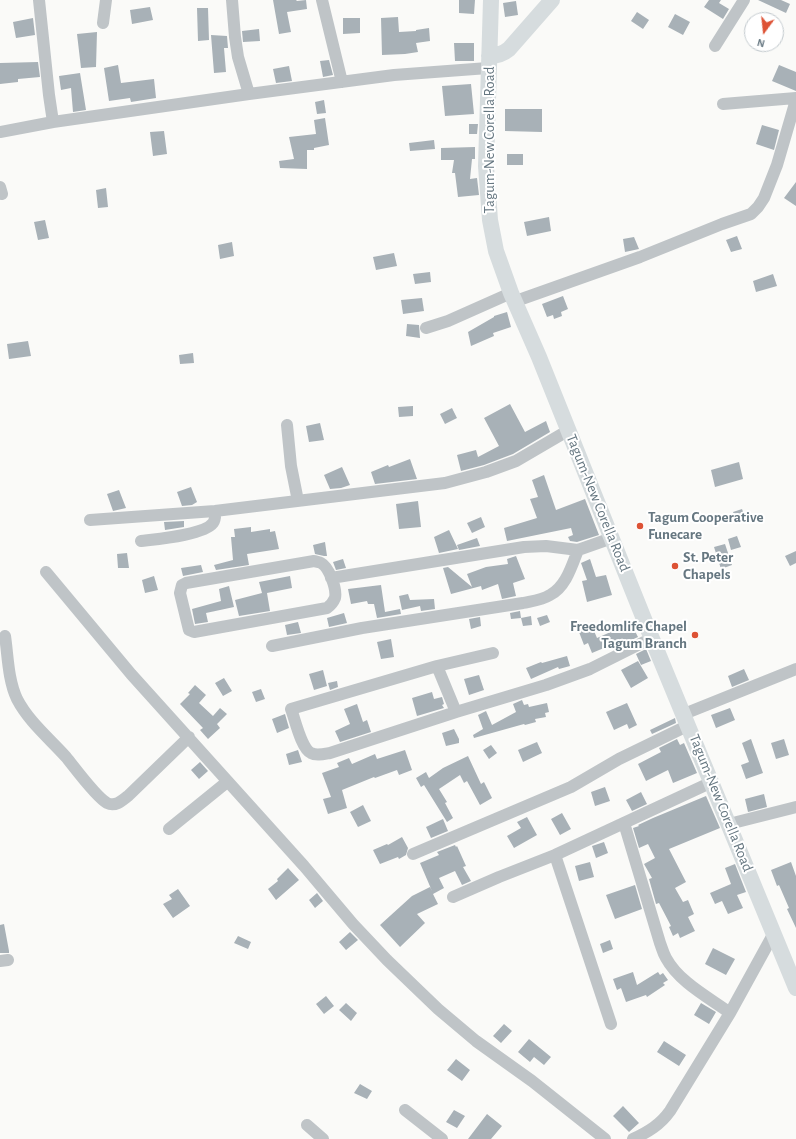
<!DOCTYPE html>
<html>
<head>
<meta charset="utf-8">
<style>
  body { margin:0 }
  #map { position:relative; width:796px; height:1139px; overflow:hidden; background:#fafaf8; font-family:"Alegreya Sans",sans-serif }
  canvas { display:block }
  .north { position:absolute; left:744px; top:12px; width:40px; height:40px; box-sizing:border-box; background:#fff; border:1px solid #c2c9cd; border-radius:50%; rotate:195deg; font-size:11px; font-weight:700; line-height:16px; text-align:center; color:#667781 }
  .north::after { content:''; display:block; margin:auto; width:14px; height:18px; background:#dd5235; clip-path:polygon(50% 0,100% 100%,50% 72%,0 100%) }
</style>
</head>
<body>
<div id="map">
<canvas width="796" height="1139"></canvas>
<div class="north">N</div>
</div>
<script>
const ctx = document.querySelector('canvas').getContext('2d');
ctx.lineJoin = 'round';
function paint(path, color) {
  ctx.fillStyle = color;
  ctx.fill(path, 'evenodd');
}
function strokePath(path, color, width, dash) {
  ctx.strokeStyle = color;
  ctx.lineWidth = width;
  ctx.lineCap = dash ? 'butt' : 'round';
  ctx.setLineDash(dash || []);
  ctx.stroke(path);
}
function drawText(font, color, halo, rows, align = 'center') {
  ctx.font = font + ' "Alegreya Sans",sans-serif';
  ctx.lineWidth = 4;
  ctx.setLineDash([]);
  ctx.textBaseline = 'middle';
  ctx.strokeStyle = halo;
  ctx.fillStyle = color;
  for (const [text, x, y, turn = 0] of rows) {
    ctx.save();
    ctx.translate(x, y);
    ctx.rotate((+turn || 0) * Math.PI / 180);
    ctx.textAlign = isNaN(turn) ? turn : align;
    if (halo) ctx.strokeText(text, 0, 0);
    ctx.fillText(text, 0, 0);
    ctx.restore();
  }
}
paint(new Path2D(`
  M273,0H296L297,1L306,0L307,9L287,12L291,32L279,34Z
  M459,0H475L474,14L459,13Z
  M709,0H721L719,3L729,9L723,19L704,7Z
  M758,0H781L790,4L786,13Z
  M516,1L518,15L505,17L503,3Z
  M150,7L153,20L132,24L130,10Z
  M197,8H208L209,40L198,41Z
  M637,12L649,20L643,29L631,21Z
  M675,14L690,22L683,35L668,27Z
  M398,17L399,32L416,31V30L429,28L430,41L416,43L418,52L405,54L382,55L381,18Z
  M33,18L35,35L16,38L13,22Z
  M343,18H360V33L343,34Z
  M259,29L260,41L243,42L242,31Z
  M97,32L96,67L81,68L77,34Z
  M211,35L227,36L228,48H224L226,72L214,73Z
  M454,43H474V61H455Z
  M329,60L333,75L323,77L320,61Z
  M38,62L40,77L18,79V82L0,84V63Z
  M118,65L121,83L154,79L156,98L131,102L130,98L109,101L104,68Z
  M779,65L796,72V91L772,81Z
  M289,66L292,81L276,83L273,69Z
  M80,73L86,110L73,112L71,88L61,90L59,76Z
  M471,84L474,114L445,116L442,86Z
  M324,100L326,113L317,114L315,102Z
  M505,109H542V132L505,131Z
  M325,118L329,145L314,148V150H307V169L280,168L279,161L294,159L289,137L316,134L314,120Z
  M469,124H478L477,134H469Z
  M762,125L779,130L774,150L756,144Z
  M164,131L167,154L153,156L150,132Z
  M434,140L435,149L410,151L409,143Z
  M475,147V159H472L470,179L477,178L479,195L458,197L455,173H452L454,160H441V148Z
  M507,154H523V165H507Z
  M796,182V206L784,198Z
  M106,188L108,207L98,208L96,190Z
  M549,217L551,231L527,236L524,222Z
  M45,220L49,238L38,240L34,222Z
  M737,236L742,249L731,252L726,240Z
  M634,237L639,249L625,252L623,239Z
  M232,242L234,256L220,259L218,245Z
  M394,253L397,266L376,270L373,257Z
  M430,272L431,282L415,284L413,274Z
  M773,274L777,286L756,292L753,281Z
  M563,296L568,309L561,312L562,316L554,319L553,315L547,317L542,304Z
  M422,298L424,311L403,314L401,300Z
  M507,312L511,327L493,333L494,336L471,346L468,332L494,317V316Z
  M407,324L419,325L420,338L406,336Z
  M28,341L31,356L9,359L7,344Z
  M193,353L194,363L180,364L179,355Z
  M510,404L525,432L546,421L550,432L513,454L484,465L461,471L457,455L476,450L478,457L499,446L484,418Z
  M413,406V416L399,417L398,407Z
  M452,408L457,418L445,424L440,414Z
  M320,423L324,440L309,442L306,426Z
  M410,459L417,479L375,484L371,472L388,465L389,467Z
  M739,462L743,479L715,487L711,470Z
  M342,467L350,485L341,488L330,489L324,475Z
  M544,475L556,510L585,499L599,535L577,542L570,541L568,537L573,535L571,528L507,541L504,528L537,518L530,499L538,497L532,480Z
  M191,487L197,502L192,505L182,506L177,492Z
  M119,490L126,508L113,511L107,494Z
  M418,501L421,527L399,529L396,504Z
  M742,509L746,520L737,523L733,512Z
  M481,517L485,527L472,533L467,523Z
  M184,521V527L165,530L164,522Z
  M251,527V532L270,529V532L275,531L279,549L247,554L249,565L216,570L214,565L233,560L231,537H235L234,529Z
  M449,530L458,549L439,553L434,537Z
  M737,536L741,547L731,550L728,539Z
  M477,538L480,546L459,550L457,545Z
  M325,542L327,556H324L315,554L313,545Z
  M725,544L732,565L721,569L714,547Z
  M796,551V563L790,566L785,556Z
  M127,553L129,568H118L117,554Z
  M516,556L525,579L513,583L516,596L502,599L498,584L482,590L481,586L451,594L443,568L448,567L472,587L467,574L486,567L508,564L507,559Z
  M343,559L346,568L336,570L333,562Z
  M590,559L596,577L606,575L612,595L587,602L582,581L587,580L581,563Z
  M201,565L203,572L183,576L181,568Z
  M154,576L158,590L145,593L142,580Z
  M290,576L292,588L267,593L270,611L239,616L235,600L262,593L259,582Z
  M381,585L385,612L400,609L401,614L377,618L374,604H368L367,601L351,604L348,589Z
  M229,586L234,607L206,613L208,622L195,624L192,609L221,601L219,589Z
  M408,594L410,600L434,599L435,609L421,611L420,606L402,610L399,596Z
  M520,611L521,618L511,619L510,613Z
  M344,613L347,623L329,627L327,618Z
  M547,615L550,622L540,626L537,618Z
  M531,616L532,625L523,626L521,618Z
  M480,617L481,626L471,629L469,619Z
  M298,622L301,633L287,635L285,625Z
  M631,623L638,637L612,649L611,645L592,653L588,643L584,645L579,632L592,626L597,638Z
  M391,639L394,657L381,659L377,642Z
  M646,649L651,661L641,665L636,654Z
  M567,656L570,666L559,669L558,667L531,679L526,668L541,662L542,663Z
  M638,661L648,678L631,688L621,670Z
  M744,669L749,680L732,687L728,676Z
  M323,670L327,686L314,690L309,674Z
  M479,675L484,690L469,695L464,679Z
  M224,678L232,691L223,696L215,683Z
  M337,681L338,687L330,690L328,683Z
  M195,685L206,695L199,703L213,716L220,708L227,714L217,724L220,728L208,739L200,730L203,728L180,704L190,694L188,693Z
  M261,689L265,699L256,702L252,692Z
  M432,692L434,699L442,697L444,704L442,705L444,708L417,716L412,698Z
  M522,700L524,705L528,704L529,707L547,703L549,712L545,713L546,717L535,719L536,722L525,725L524,724L474,738L473,735L483,729L478,715L486,711L492,725L516,712L513,704Z
  M627,703L637,725L629,729L627,724L614,730L606,712Z
  M357,704L363,722L367,720L371,732L340,742L335,731L350,724L344,709Z
  M730,708L735,720L716,728L711,715Z
  M285,714L289,728L277,733L272,719Z
  M675,718L676,723L652,734L650,730Z
  M454,729L459,739V743L446,746L442,733Z
  M677,739L680,745L684,743L697,773L673,783L668,770L646,781L638,764L661,752L659,748Z
  M751,739L763,773L746,779L741,765L749,762L742,743Z
  M784,739L789,755L776,759L771,743Z
  M537,742L542,753L523,762L518,750Z
  M491,745L497,753L489,759L483,750Z
  M298,750L302,762L289,765L286,754Z
  M405,750L412,770L399,775L397,770L375,778L374,777L342,790L347,808L328,814L323,799L331,797L322,773L339,767L337,763L349,758L352,764L375,754L377,759Z
  M468,756L481,784L484,782L492,798L480,805L467,781L464,783L460,775L439,789L447,802L445,803L453,818L447,822L424,785L421,787L416,778L426,772L429,778L443,768Z
  M200,762L208,771L199,779L191,770Z
  M605,787L610,801L595,806L591,792Z
  M641,792L647,804L632,811L626,800Z
  M764,794L767,807L748,812L745,799Z
  M706,796L720,828L669,849L686,882L675,888L683,902L688,900L694,914L688,917L695,931L680,938L678,933L673,936L669,927L671,926L659,903L656,904L649,879L652,878L644,864L655,858L648,844L639,848L633,828L639,826L638,825L653,818Z
  M363,805L371,821L358,827L350,812Z
  M562,813L571,829L560,835L551,819Z
  M527,817L537,835L514,848L507,836L521,828L517,822Z
  M443,819L448,831L431,838L426,827Z
  M402,837L408,848L406,855L399,859L398,857L380,864L373,850L387,844L388,845Z
  M604,842L608,853L596,858L592,846Z
  M455,845L456,847L457,846L466,866L463,867L471,881L462,885L455,871L439,878L444,888L433,894L438,904L417,914L425,923L400,947L380,925L412,896L430,887L432,891L420,863L439,855L437,852Z
  M590,862L594,877L579,881L575,866Z
  M791,862L796,876V928L787,909L789,908L779,885L777,886L771,870Z
  M735,864L746,892L737,895L743,908L728,914L722,901L715,904L710,893L731,884L725,868Z
  M288,868L299,880L276,900L268,889L278,881L277,879Z
  M635,885L642,909L615,919L606,895Z
  M178,889L190,906L173,918L163,904L172,899L169,895Z
  M317,893L323,901L315,908L309,900Z
  M4,924L9,951V953H0V925Z
  M350,932L358,940L346,950L339,942Z
  M238,936L251,942L248,949L234,943Z
  M610,940L613,949L603,953L600,944Z
  M713,948L735,959L726,975L705,964Z
  M633,972L637,985L658,972L660,975L663,973L668,980L663,983L665,985L647,997L646,995L626,1002L621,988L617,990L613,979Z
  M326,996L334,1006L324,1014L316,1004Z
  M346,1003L357,1013L351,1021L339,1010Z
  M701,1003L716,1012L709,1024L694,1015Z
  M504,1024L512,1031L501,1043L493,1036Z
  M529,1039L551,1057L544,1065L534,1057L530,1062L518,1052Z
  M664,1041L686,1055L679,1066L657,1052Z
  M456,1059L470,1070L462,1081L447,1070Z
  M360,1084L372,1091L367,1099L354,1093Z
  M623,1106L639,1123L629,1132L613,1116Z
  M454,1110L465,1116L457,1128L446,1122Z
  M487,1114L502,1126L491,1139H468Z`), '#a8b1b7');
strokePath(new Path2D(`
  M39,0L49,95L53,122
  M232,0L235,37L238,57L249,94
  M322,0L342,82
  M103,23L106,0
  M715,46L744,0
  M723,104L796,98
  M0,132L53,122L249,94L394,75L488,68
  M0,187L2,194
  M516,301L640,257L722,224L751,214L758,207L764,198L777,165L796,100
  M426,328L448,321L511,293
  M287,425L291,466L298,501
  M90,520L215,511L445,483L486,472L516,461L569,430
  M141,541C157,539 204,535 213,523C216,519 215,515 215,511
  M314,561C317,562 319,562 321,563C329,567 337,589 335,598C333,603 331,605 327,608L194,632L189,630L180,593L182,585L186,583Z
  M46,572L131,674L304,866L353,924L387,960L438,1009L476,1041L532,1081L605,1139
  M331,578L524,547L546,546L578,550L612,538
  M5,636C8,656 8,680 17,699C29,722 49,738 66,757C75,768 96,797 107,803C115,807 122,801 128,796L189,737
  M272,646L362,628L523,603C532,601 542,600 550,595C566,587 572,565 578,550
  M493,653L437,666L291,709C295,719 301,748 311,753C316,756 324,754 330,753L456,712L546,685L590,669L652,638
  M437,666L456,712
  M684,714L796,669
  M624,823L660,943C662,948 663,953 666,958C679,982 708,997 730,1013
  M729,824L796,807
  M169,829L227,782
  M413,854L571,787L619,759L689,725
  M555,855L611,1024
  M453,897L499,877L555,855L712,782
  M0,961L8,960
  M405,1110L442,1139
  M307,1125L323,1139
  M633,1139C648,1132 660,1125 670,1111L730,1013L774,933`), '#bfc4c7', 12);
strokePath(new Path2D(`
  M491,0L486,166L490,220L496,251L511,293L539,357L650,634L796,988
  M489,56C497,56 503,54 509,49L552,0`), '#d6dcde', 16);
for (const [x, y, r, color] of [
  [640,526,4,"#dd5235"],
  [675,566,4,"#dd5235"],
  [695,635,4,"#dd5235"]
]) {
  const dot = new Path2D();
  dot.arc(x, y, r, 0, 2 * Math.PI);
  ctx.fillStyle = color;
  ctx.fill(dot);
  strokePath(dot, '#fff', 1.5);
}
drawText('15px', '#667781', '#fff', [
  ["Tagum-New Corella Road",489,140,-90],
  ["Tagum-New Corella Road",598,503,68],
  ["Tagum-New Corella Road",721,803,68]
]);
drawText('bold 15px', '#667781', '#fff', [
  ["Tagum Cooperative",648,517],
  ["Funecare",648,534],
  ["St. Peter",683,557],
  ["Chapels",683,574],
  ["Freedomlife Chapel",687,626,"right"],
  ["Tagum Branch",687,643,"right"]
], 'left');
</script>
</body>
</html>
